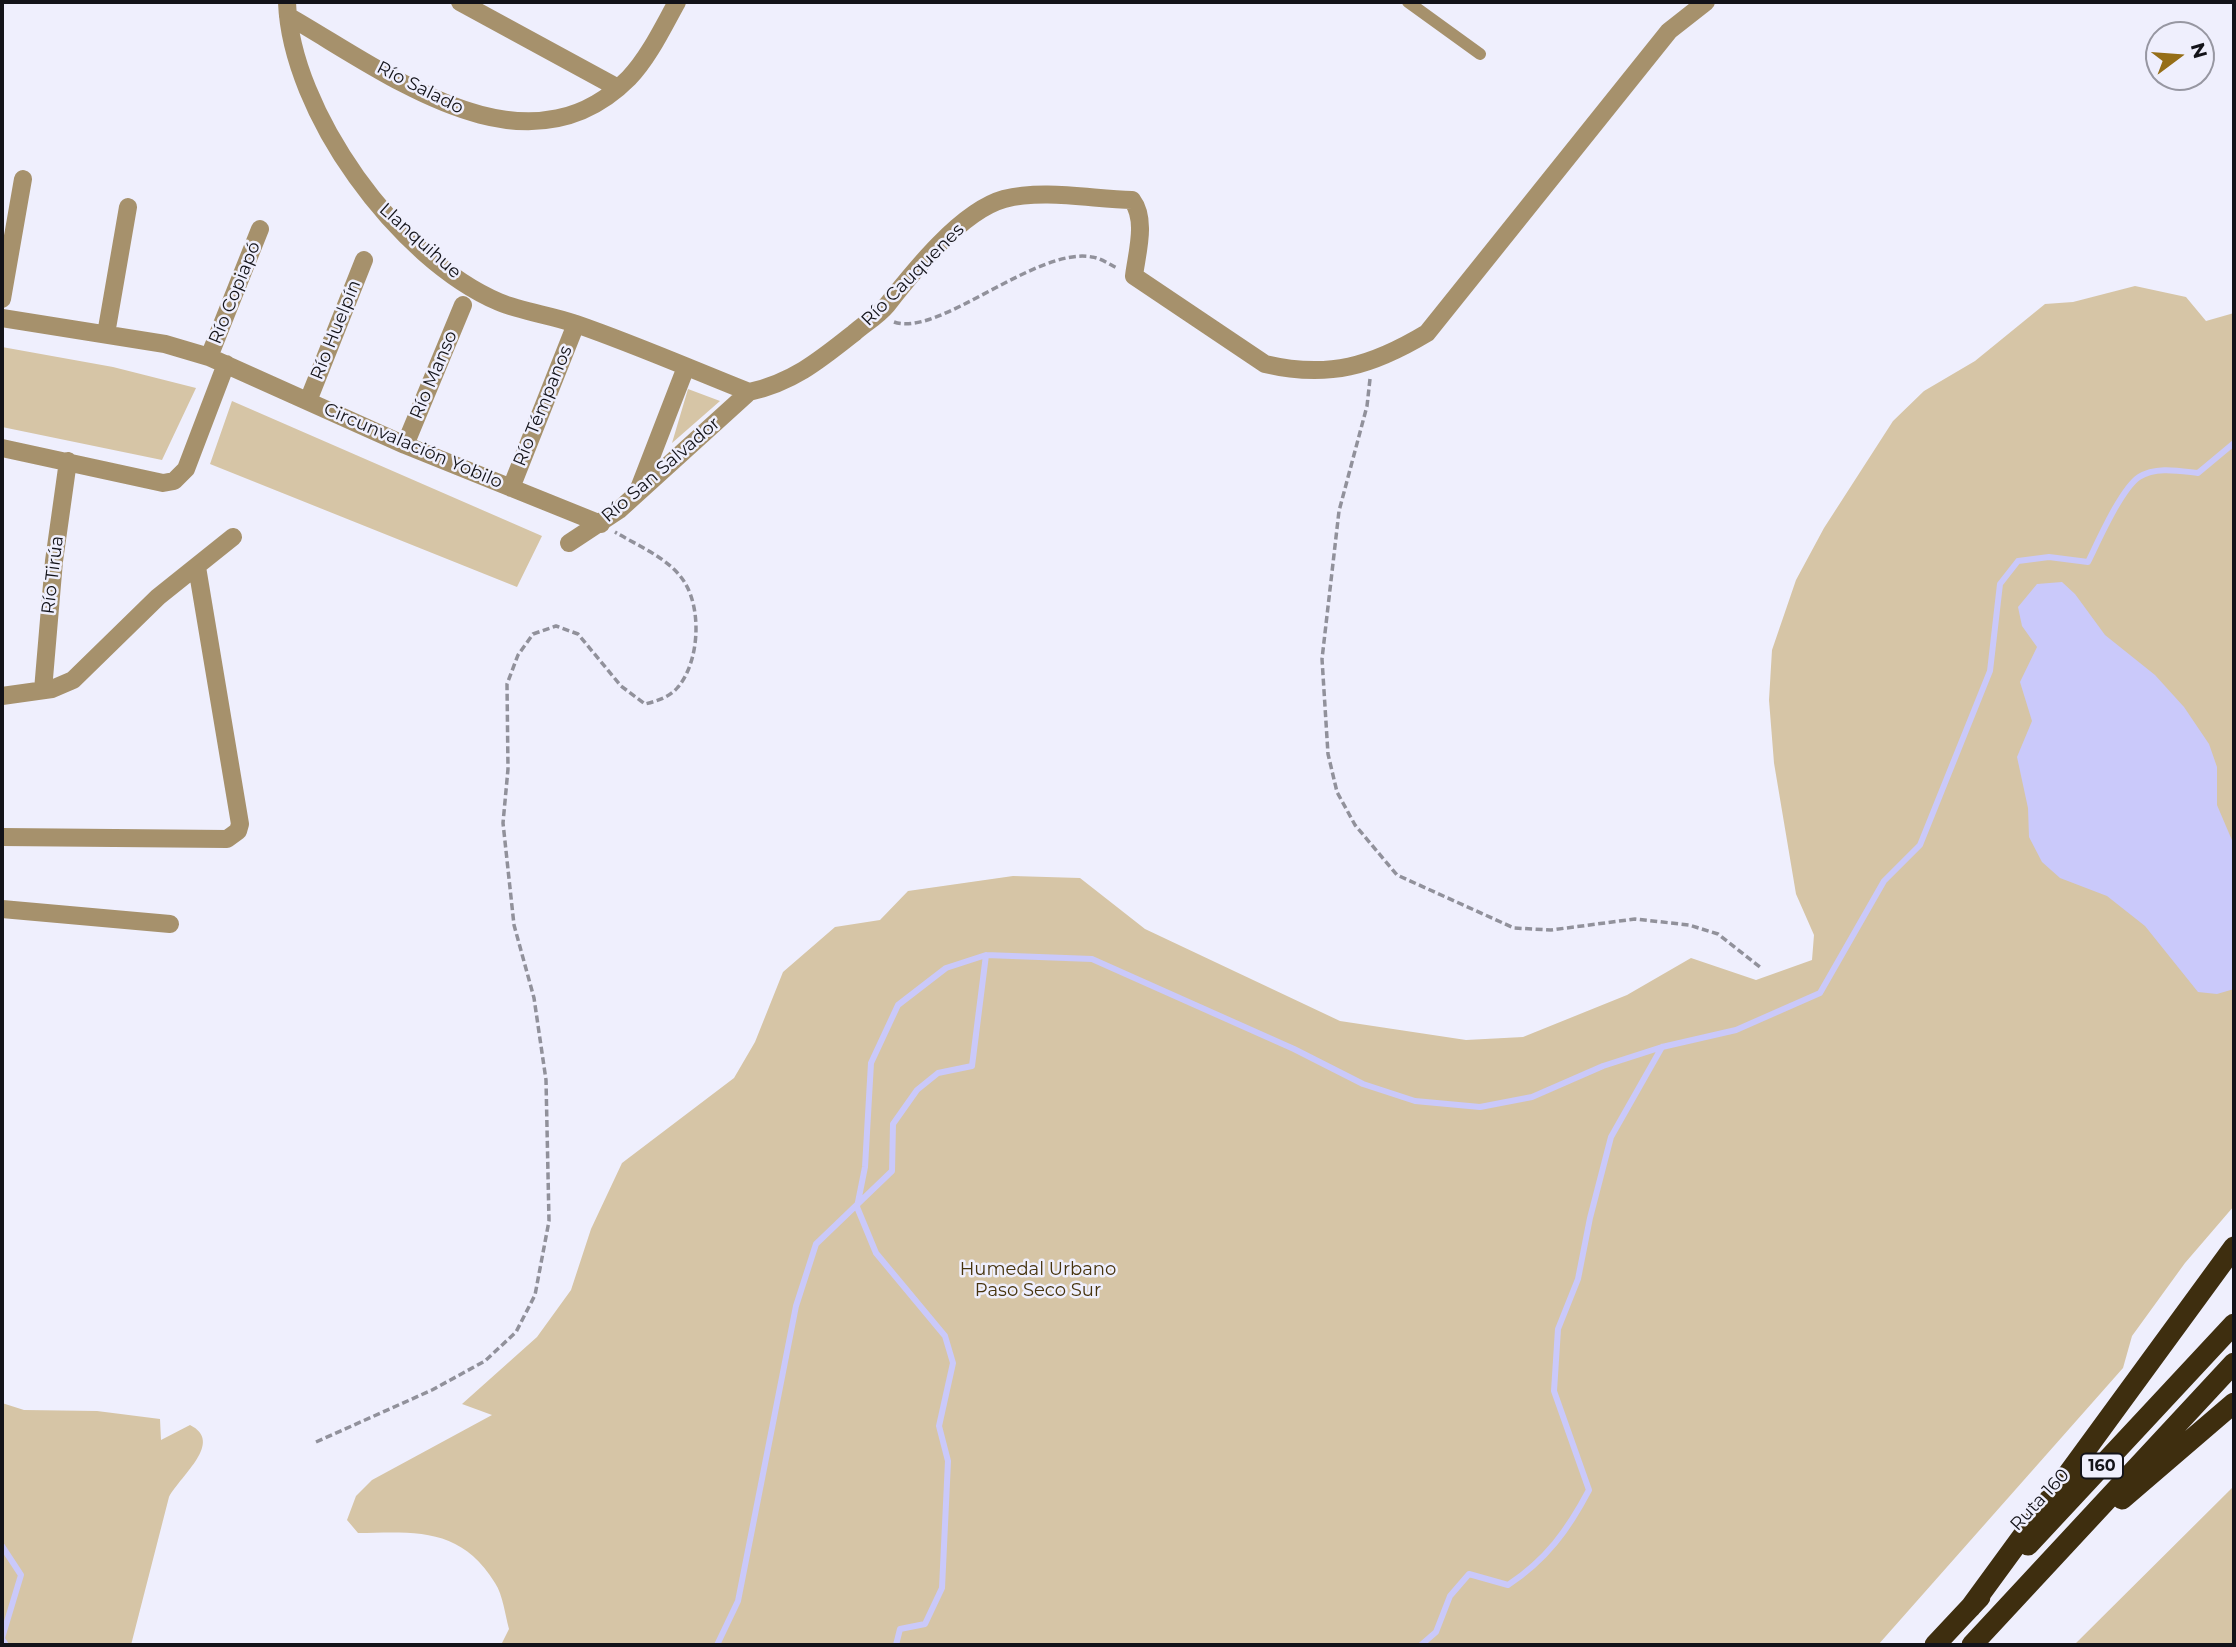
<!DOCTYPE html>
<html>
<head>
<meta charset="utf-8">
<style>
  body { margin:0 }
  #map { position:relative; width:2236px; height:1647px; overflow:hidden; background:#efeffd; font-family:Montserrat,sans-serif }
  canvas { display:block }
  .frame { position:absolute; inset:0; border:4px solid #131319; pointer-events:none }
  .north { position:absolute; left:2145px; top:21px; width:70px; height:70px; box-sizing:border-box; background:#efeffd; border:2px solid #9797a2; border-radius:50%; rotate:74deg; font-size:19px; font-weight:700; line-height:28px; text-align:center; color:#131319 }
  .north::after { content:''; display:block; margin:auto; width:24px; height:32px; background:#956e18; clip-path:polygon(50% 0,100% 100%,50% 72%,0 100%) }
</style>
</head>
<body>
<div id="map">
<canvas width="2236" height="1647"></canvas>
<div class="frame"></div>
<div class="north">N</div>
</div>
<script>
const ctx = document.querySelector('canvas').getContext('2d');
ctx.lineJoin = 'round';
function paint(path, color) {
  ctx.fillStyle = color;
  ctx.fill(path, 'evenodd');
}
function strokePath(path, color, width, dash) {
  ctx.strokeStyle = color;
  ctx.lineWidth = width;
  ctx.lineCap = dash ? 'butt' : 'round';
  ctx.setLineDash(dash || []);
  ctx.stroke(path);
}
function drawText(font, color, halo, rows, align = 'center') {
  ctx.font = font + ' Montserrat,sans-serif';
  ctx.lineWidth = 5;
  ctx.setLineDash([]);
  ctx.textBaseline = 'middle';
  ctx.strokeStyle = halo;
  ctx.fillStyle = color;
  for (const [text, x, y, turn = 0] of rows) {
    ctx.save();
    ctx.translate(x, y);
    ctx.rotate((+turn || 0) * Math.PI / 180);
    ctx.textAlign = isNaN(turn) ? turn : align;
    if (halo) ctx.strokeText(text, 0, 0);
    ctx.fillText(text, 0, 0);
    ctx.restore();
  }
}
paint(new Path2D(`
  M2135,286L2186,297L2206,321L2234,313V1206L2185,1263L2132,1336L2123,1368L1878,1645H501L509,1629C505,1615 503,1595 495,1583C461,1527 416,1532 358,1533L347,1520L356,1496L372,1480L492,1415L462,1404L537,1337L571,1290L591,1229L622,1163L734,1078L755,1042L783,972L835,927L880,920L908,891L1013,876L1080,878L1145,929L1340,1021L1466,1040L1523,1037L1627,995L1691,958L1756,980L1812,960L1814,935L1796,894L1774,763L1769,700L1772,650L1796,580L1824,528L1893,421L1924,391L1975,361L2045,304L2073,302Z
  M2,347L113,367L196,388L162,460L2,427Z
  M688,389L720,401L672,443Z
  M232,401L542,536L517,587L210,464Z
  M2,1403L24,1410L97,1411L160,1419L161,1440L190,1425C224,1442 182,1474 169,1497L131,1645H2Z
  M2234,1486V1645H2074Z`), '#d6c5a6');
paint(new Path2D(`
  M2062,582L2075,594L2105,635L2155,675L2184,707L2209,744L2217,767V805L2234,845V989L2217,994L2198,992L2145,926L2107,896L2060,878L2042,862L2029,837L2028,808L2017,757L2032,721L2020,682L2037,647L2022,626L2018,607L2037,584Z`), '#cac9fa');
strokePath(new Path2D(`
  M2,1546L21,1575L2,1638
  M2,1639L6,1645
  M717,1645L738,1601L796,1306L816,1244L892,1171L893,1124L917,1090L938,1073L972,1066L986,955
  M896,1645L900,1629L925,1624L942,1588L948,1461L939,1426L953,1363L945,1336L876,1253L857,1207L865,1167L871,1063L898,1005L946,968L986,955L1092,959L1294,1049L1363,1084L1415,1101L1480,1107L1532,1097L1603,1066L1662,1047L1736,1030L1820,993L1884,881L1920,845L1990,671L2000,584L2018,561L2049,557L2088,562C2098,542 2121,489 2139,477C2156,466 2180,471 2198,473L2234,443
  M1421,1645L1436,1632L1450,1596L1469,1574L1508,1585C1546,1560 1568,1530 1589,1490L1554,1391L1558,1329L1578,1279L1590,1218L1611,1137L1662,1047`), '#cac9fa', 6);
strokePath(new Path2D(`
  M894,322C938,338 1037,246 1092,257C1100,258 1109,264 1117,268
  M1370,379L1367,406L1339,511L1322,659L1328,754L1337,792L1355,825L1397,875L1514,928L1551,930L1635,919L1689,925L1718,934L1760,967
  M316,1442L432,1390L485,1361L516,1332L535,1295L549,1221L546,1080L534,998L514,925L503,823L508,769L507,684L518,655L533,634L556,626L578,634L621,686L645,704C657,701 670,697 678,687C699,662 702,611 685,583C671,559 638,546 615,532`), '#91919b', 3.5, [7, 3.5]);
strokePath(new Path2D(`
  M1408,2L1480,54`), '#a6916c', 12);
strokePath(new Path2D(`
  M287,2C291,112 398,259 499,302C523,312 551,315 576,324C634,344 691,369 749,392
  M460,2L618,88
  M288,16C385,71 525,183 629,78C649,57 663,27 677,2
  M2,299L23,179
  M2,318L165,344L209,357L405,445L601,524
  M106,334L128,207
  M209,357L260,229
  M749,392C792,383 820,360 854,333C864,324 878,316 887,305C913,272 961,211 1004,199C1043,189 1092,199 1132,200C1147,220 1137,252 1134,276L1265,364C1329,379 1372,366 1427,333L1669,31L1706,2
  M308,401L364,260
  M405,445L463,305
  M2,448L163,483L174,481L186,469L226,364
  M511,488L576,324
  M638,491L686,367
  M569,543L619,510L749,392
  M43,690L54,561L68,461
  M2,696L52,689L73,680L158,597L233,537
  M2,837L227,839L238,831L240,824L197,567
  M2,909L170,924`), '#a6916c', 18);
strokePath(new Path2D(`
  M2122,1499L2234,1403
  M2028,1545L2234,1324
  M1970,1608L2234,1247
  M1935,1645L1980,1597
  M1972,1645L2234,1363`), '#3e2e0f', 21);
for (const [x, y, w] of [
  [2102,1466,42]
]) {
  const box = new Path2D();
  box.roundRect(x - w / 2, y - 12.5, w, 25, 5);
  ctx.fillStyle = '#efeffd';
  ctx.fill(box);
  strokePath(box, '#131319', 2);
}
drawText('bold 16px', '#131319', null, [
  ["160",2102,1466]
]);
drawText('18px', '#131319', '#efeffd', [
  ["Río Salado",420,88,27],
  ["Llanquihue",420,241,42],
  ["Río Cauquenes",913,275,-45],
  ["Río Copiapó",235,293,-68],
  ["Río Huelpín",336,330,-68],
  ["Río Manso",434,375,-67],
  ["Río Témpanos",543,406,-68],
  ["Circunvalación Yobilo",413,446,23],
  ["Río San Salvador",661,470,-41],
  ["Río Tirúa",53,575,-83],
  ["Ruta 160",2040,1500,-47]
]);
drawText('18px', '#46330d', '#efeffd', [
  ["Humedal Urbano",1038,1270],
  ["Paso Seco Sur",1038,1291]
]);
</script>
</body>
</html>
